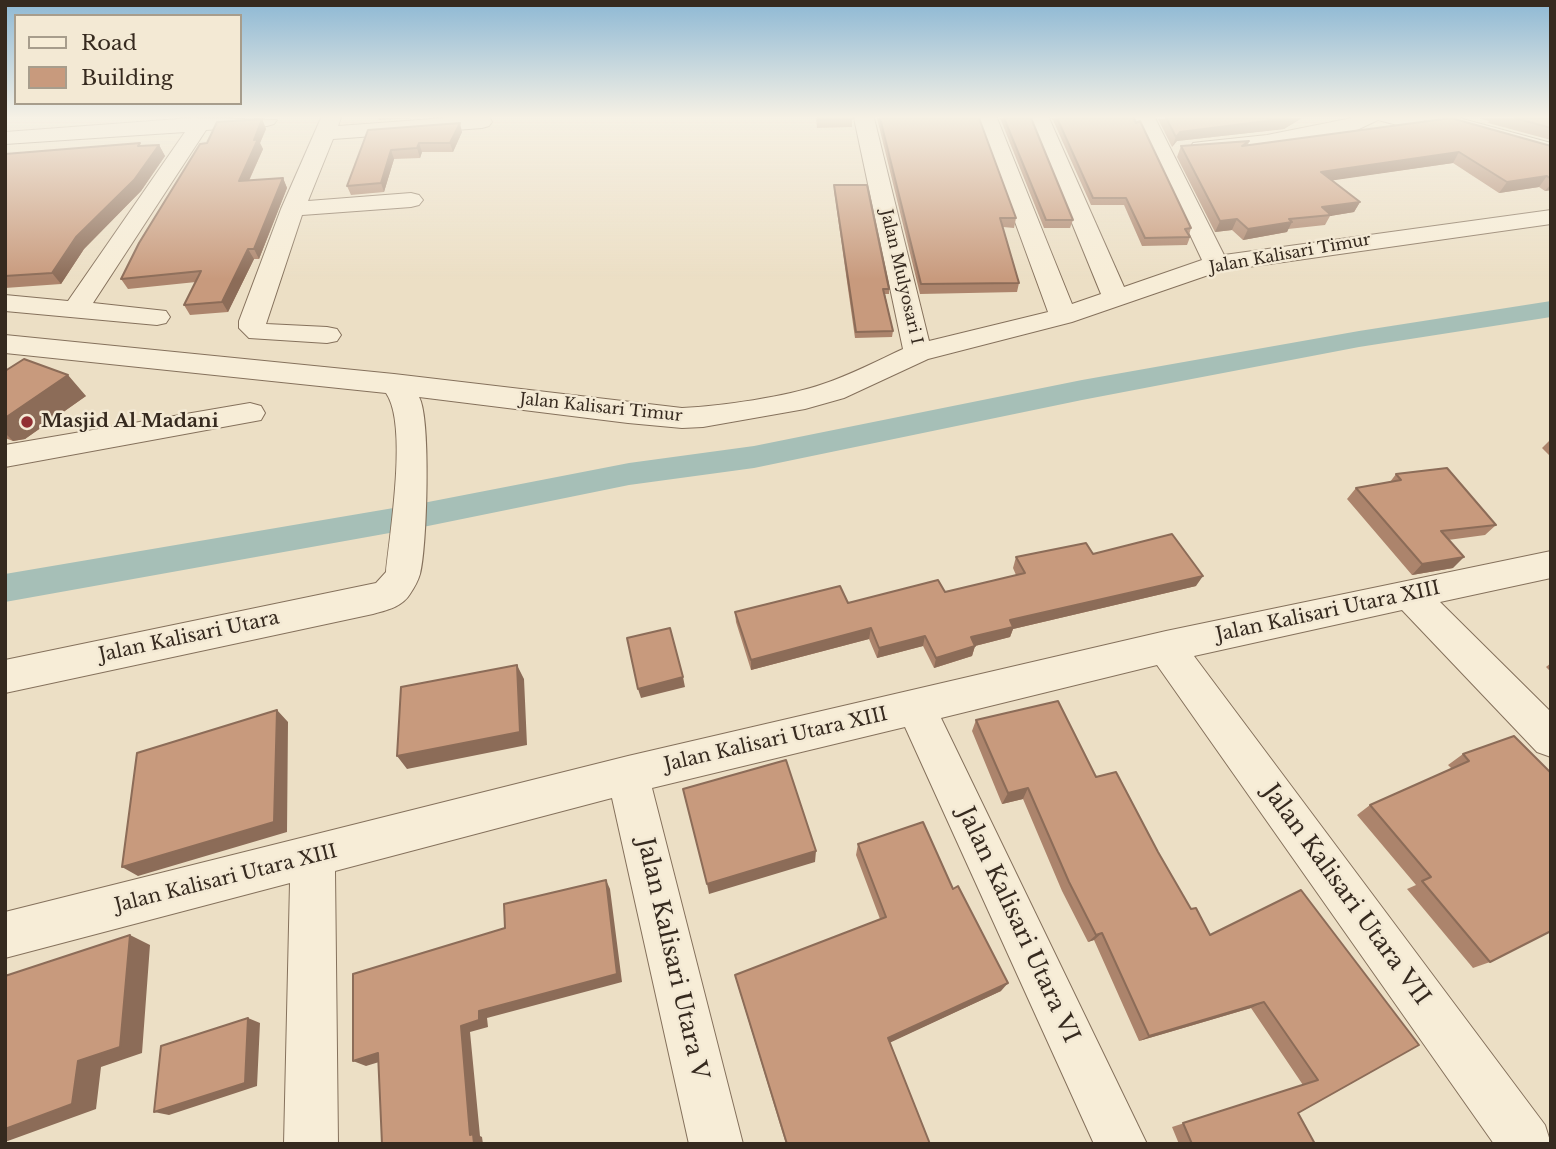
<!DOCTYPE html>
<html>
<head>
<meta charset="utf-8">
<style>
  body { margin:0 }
  #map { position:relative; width:1556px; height:1149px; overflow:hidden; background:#ecdfc5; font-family:"Libre Baskerville",serif }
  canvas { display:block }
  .frame { position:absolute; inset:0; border:7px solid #362a1f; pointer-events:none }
  .legend { position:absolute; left:14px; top:14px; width:228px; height:91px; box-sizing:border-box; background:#f3e9d4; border:2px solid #a79d8c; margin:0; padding:9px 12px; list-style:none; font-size:21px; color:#362a1f }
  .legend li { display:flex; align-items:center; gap:14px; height:35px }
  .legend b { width:35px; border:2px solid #a79d8c }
</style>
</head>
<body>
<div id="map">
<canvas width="1556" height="1149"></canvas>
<div class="frame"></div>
<ul class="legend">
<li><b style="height:9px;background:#f7edd7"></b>Road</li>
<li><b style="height:19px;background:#c89a7d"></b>Building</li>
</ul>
</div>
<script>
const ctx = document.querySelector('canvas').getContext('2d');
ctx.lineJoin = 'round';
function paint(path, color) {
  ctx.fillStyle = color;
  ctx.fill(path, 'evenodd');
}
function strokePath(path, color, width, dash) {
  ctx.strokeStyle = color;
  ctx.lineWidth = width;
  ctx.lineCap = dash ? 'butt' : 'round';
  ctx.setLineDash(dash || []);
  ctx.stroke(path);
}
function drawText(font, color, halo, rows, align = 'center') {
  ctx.font = font + ' "Libre Baskerville",serif';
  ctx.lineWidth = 5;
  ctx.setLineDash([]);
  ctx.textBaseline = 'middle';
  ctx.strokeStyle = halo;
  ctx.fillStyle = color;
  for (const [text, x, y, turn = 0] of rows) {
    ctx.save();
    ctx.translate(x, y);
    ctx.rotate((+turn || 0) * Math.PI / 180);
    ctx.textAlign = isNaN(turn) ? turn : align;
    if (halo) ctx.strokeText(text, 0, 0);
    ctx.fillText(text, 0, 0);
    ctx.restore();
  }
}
paint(new Path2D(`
  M1551,301V317L1359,347L1082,400L754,468L629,485L423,527L5,602V574L423,503L629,463L754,446L1082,380L1359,331Z`), '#a6bfb7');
const minor = new Path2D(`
  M192,118L277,120L274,124L267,126L206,130L93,303L166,311L170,317L166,323L157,325L5,311V295L68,301L185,132L5,144V132Z
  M321,118H341L338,126L446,118H490L492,122L489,126L482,128L333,139L308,201L411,193L419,195L423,200L419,205L411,207L302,215L266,324L327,327L337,329L341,335L337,341L327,343L249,338L239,328V321L281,209Z
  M854,118H874L929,341L1048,312L977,118H997L1072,304L1101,294L1029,118H1049L1124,287L1202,260L1135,118H1155L1224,255L1551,210V224L1220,271L1072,322L928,359L844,398L805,409L703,427L682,428L628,423L419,397C431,417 427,549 420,574C418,581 414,588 410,594C402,607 387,610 373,614L5,693V660L376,583L386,572C390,532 408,424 386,393L5,353V335L394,374L682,408C721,406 786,397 823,384C850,375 877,361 903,349Z
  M1459,118L1551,143V156L1426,120L1405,127L1378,120L1357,130L1267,147L1201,154L1193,153L1190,148L1193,143L1201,142L1267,135L1352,118Z
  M250,403L261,406L265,413L261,420L5,467V445Z
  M1551,551V578L1440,602L1551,712V757L1537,752L1402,610L1194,656L1545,1125L1551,1144H1494L1157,665L941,718L1147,1144H1094L905,727L652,788L743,1144H689L612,798L335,871L338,1144H284L290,883L5,958V912L628,756L1166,631Z`);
strokePath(minor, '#85715c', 2);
paint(minor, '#f7edd7');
paint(new Path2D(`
  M378,118H415L379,120Z
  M816,118H852V127L817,128Z
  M877,118H979L1016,218L1014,228L1003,227L1019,283L1017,292L920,294Z
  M1000,118H1031L1073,220L1070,228H1044Z
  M1052,118H1133L1191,228L1189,235L1190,237L1187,245L1142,246L1124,205H1091Z
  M1302,118L1284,129L1177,141L1172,147L1158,119Z
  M1479,118H1551V140L1488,123L1489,121Z
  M262,119L266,129L260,143L263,149L249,181L283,178L287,188L259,259H254L228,312L190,315L184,305L196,282L128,289L121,279L207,143Z
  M368,130L462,132L453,152H422L420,158L394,159L384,192L351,195L347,186Z
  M1249,141L1248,145L1551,146V190L1545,191L1539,187L1499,193L1453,163L1332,180L1360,202L1354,212L1330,216L1325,225L1288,229L1287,232L1243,240L1232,230L1215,232L1177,157L1181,146Z
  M159,145L165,156L141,191L84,249L61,284L5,288V154Z
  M834,185L889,289V294H885L893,331L892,337L855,338L834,190Z
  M5,371L86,396L25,439L13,441L5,438Z
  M1551,439V457L1542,448Z
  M1396,474L1496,525L1485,535L1448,540L1453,568L1412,575L1347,499L1356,488L1390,482Z
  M1093,554L1196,586L1013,629L1010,637L975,646L972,656L934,668L923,646L877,658L869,639L751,670L736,622L735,612L848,603L945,592L1016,575L1013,568L1016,557Z
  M1551,663V672L1546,667Z
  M976,720L1096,777L1158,852L1191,909L1210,935L1419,1045L1298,1113L1315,1144H1179L1172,1127L1303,1085L1251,1008L1139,1041L1094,940L1088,942L1062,891L1023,799L1002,804L972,731Z
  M1514,736L1490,962L1473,968L1407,889L1416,885L1357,815L1370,805L1452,769L1448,765L1463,754Z
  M858,844L953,889L1001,991L890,1042L930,1144H786L737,983L735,975L880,919L856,855Z`), '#ac846c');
paint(new Path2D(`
  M1290,118H1302L1284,129L1177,141L1172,147L1176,137L1180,132Z
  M262,119L266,129L260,143L263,149L244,191L239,181Z
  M460,123L462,132L453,152L450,143Z
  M419,143L422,152L420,158L417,148Z
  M159,145L165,156L141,191L84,249L61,284L52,273L76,237Z
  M391,150L394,159L384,192L381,183Z
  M1459,152L1453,163L1315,183L1321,172Z
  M1547,176L1539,187L1499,193L1507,182Z
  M283,178L287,188L259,259L254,249Z
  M1551,184V190L1545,191Z
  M1360,202L1354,212L1330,216L1331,215L1322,207Z
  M1237,219L1232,230L1215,232L1220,221Z
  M1292,222L1287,232L1243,240L1248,229Z
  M248,249L254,259L228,312L222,302Z
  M68,375L86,396L25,439L13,441L5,433V418Z
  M1464,557L1453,568L1412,575L1422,564Z
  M1203,576L1196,586L1013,629L1010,637L967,648L971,637L1010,620Z
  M871,628L869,639L751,670V660Z
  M925,636L923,646L877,658L879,648Z
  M975,646L972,656L934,668L936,658Z
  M517,665L524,679L527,745L407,769L397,756Z
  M683,677L685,687L641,698L638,689Z
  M277,710L288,722L287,832L138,876L122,867Z
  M1028,788L1023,799L1002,804L1008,793Z
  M816,851L815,862L709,894L707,884Z
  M606,880L610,889L622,982L487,1018L488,1027L470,1032L480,1136L482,1137L483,1144H474L470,1135L461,1026Z
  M1102,933L1094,940L1088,942L1096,935Z
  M130,935L150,945L142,1053L101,1067L96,1109L5,1142V1129L78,1061Z
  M1008,983L1001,991L885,1045L888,1038Z
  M1264,1002L1251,1008L1139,1041L1149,1036Z
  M248,1018L260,1023L257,1086L169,1115L154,1112Z
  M378,1053L389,1059L366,1066L353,1061Z`), '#8c6c58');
const building = new Path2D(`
  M818,118H852V119L818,120Z
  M880,118H979L1016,218H1000L1019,283L921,284Z
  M1004,118H1031L1073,220H1046Z
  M1057,118H1133L1136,123L1140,121L1191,228L1185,229L1190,237L1145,238L1126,198H1093Z
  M1166,118H1290L1180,132L1176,137Z
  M1451,118L1551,146V179L1547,176L1507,182L1459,152L1321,172L1360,202L1322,207L1331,215L1289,219L1292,222L1248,229L1237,219L1220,221L1181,146L1249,141L1242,146Z
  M1515,118H1551V128Z
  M262,119L254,140L258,139L239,181L283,178L254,249H248L222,302L184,305L201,271L121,279L139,243L200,144L207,143L217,122Z
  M460,123L450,143H419L417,148L391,150L381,183L347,186L368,130Z
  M140,143L138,146L159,145L134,180L76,237L52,273L5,276V154Z
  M834,185H867L889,289H883L893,331L856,332Z
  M24,359L68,375L5,418V371Z
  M1447,468L1496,525L1441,531L1464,557L1422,564L1356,488L1401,480L1396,474Z
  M1172,534L1203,576L1010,620L1013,627L971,637L975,646L936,658L925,636L879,648L871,628L751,660L735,612L840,586L848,603L938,580L945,592L1025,573L1016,557L1086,543L1093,554Z
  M670,628L683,677L638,689L627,638Z
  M517,665L520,732L397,756L401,687Z
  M1058,701L1096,777L1116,772L1158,852L1191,909L1196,908L1210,935L1301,890L1419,1045L1298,1113L1315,1144H1192L1183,1123L1318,1080L1264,1002L1149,1036L1102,933L1096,935L1069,882L1028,788L1008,793L976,720Z
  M277,710L274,822L122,867L137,753Z
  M1514,736L1551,773V931L1490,962L1422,881L1431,877L1370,805L1469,761L1463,754Z
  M786,760L816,851L707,884L683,789Z
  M923,822L953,889L958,886L1008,983L888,1038L930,1144H787L735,975L886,917L858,844Z
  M606,880L617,974L479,1011V1020L461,1026L470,1135L473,1134L474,1144H382L378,1053L353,1061V974L505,928L504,904Z
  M130,935L120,1047L78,1061L72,1104L5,1129V976Z
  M248,1018L245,1083L154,1112L161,1046Z`);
paint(building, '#c89a7d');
strokePath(building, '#8c6c58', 2);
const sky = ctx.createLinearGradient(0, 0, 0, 279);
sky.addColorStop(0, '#8db8d4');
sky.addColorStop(0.42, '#f6f1e5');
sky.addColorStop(1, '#f6f1e500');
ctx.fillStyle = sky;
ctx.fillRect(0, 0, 1556, 279);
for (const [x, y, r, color] of [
  [27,422,7,"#912f33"]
]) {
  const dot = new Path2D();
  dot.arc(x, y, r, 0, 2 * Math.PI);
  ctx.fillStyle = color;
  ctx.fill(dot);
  strokePath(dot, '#f3e9d4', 2.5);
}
drawText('16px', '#362a1f', '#f3e9d4', [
  ["Jalan Kalisari Timur",1290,254,-10],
  ["Jalan Mulyosari I",901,277,77],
  ["Jalan Kalisari Timur",601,408,6]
]);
drawText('bold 19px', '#362a1f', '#f3e9d4', [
  ["Masjid Al Madani",41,422]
], 'left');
drawText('19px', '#362a1f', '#f3e9d4', [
  ["Jalan Kalisari Utara XIII",1328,612,-12],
  ["Jalan Kalisari Utara",189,637,-12],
  ["Jalan Kalisari Utara XIII",776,740,-13],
  ["Jalan Kalisari Utara XIII",226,879,-14]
]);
drawText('23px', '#362a1f', '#f3e9d4', [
  ["Jalan Kalisari Utara VII",1346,895,54],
  ["Jalan Kalisari Utara VI",1018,925,65],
  ["Jalan Kalisari Utara V",672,959,77]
]);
</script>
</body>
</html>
